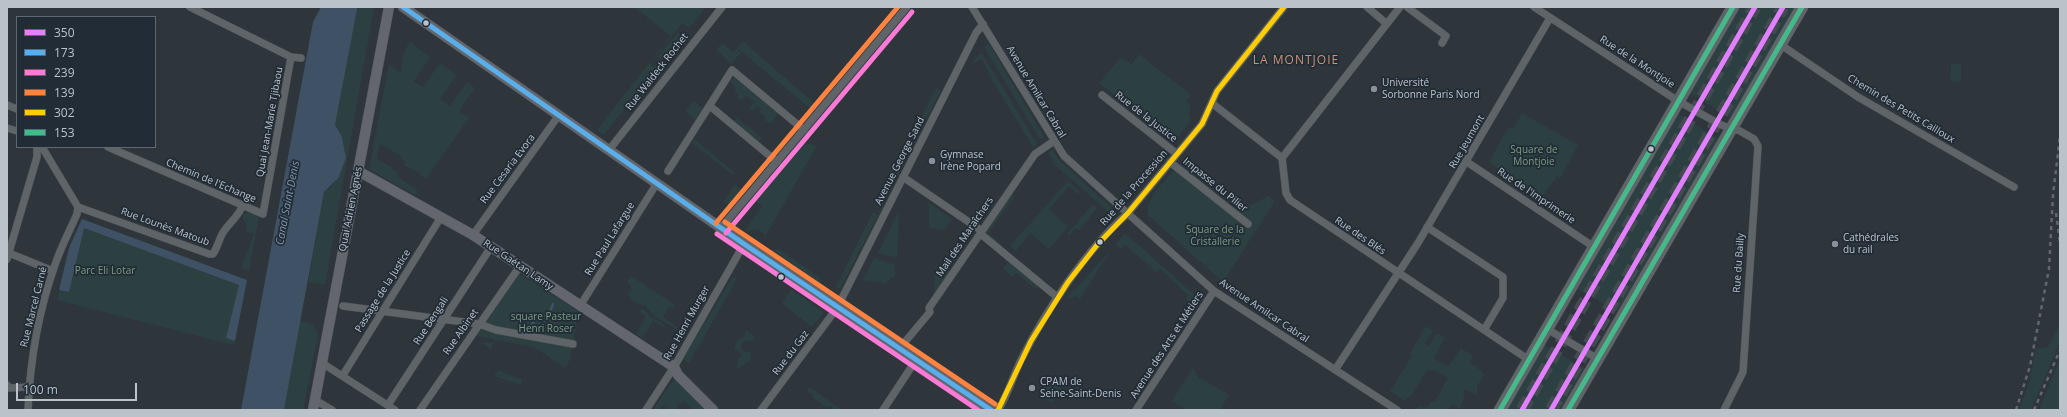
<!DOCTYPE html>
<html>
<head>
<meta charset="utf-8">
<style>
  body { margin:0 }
  #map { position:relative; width:2067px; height:417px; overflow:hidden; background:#2e353b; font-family:"Open Sans",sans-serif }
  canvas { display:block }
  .frame { position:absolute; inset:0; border:8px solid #bac2ca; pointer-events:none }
  .legend { position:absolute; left:16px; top:16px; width:140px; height:132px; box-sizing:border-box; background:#222c36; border:1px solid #5f6871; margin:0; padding:5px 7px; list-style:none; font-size:12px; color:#bac2ca }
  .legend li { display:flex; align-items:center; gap:8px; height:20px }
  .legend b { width:20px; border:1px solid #5f6871 }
  .scale { position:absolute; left:16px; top:383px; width:121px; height:18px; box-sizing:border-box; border:2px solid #bac2ca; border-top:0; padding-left:5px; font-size:12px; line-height:14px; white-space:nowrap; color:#bac2ca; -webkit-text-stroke:3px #222c36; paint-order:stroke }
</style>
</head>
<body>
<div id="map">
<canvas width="2067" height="417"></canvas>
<div class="frame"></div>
<ul class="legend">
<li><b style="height:5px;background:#e280ff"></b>350</li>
<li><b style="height:5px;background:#5aafea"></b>173</li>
<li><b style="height:5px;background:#fa7ad6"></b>239</li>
<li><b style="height:5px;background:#ff8340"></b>139</li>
<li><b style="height:5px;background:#ffcd02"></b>302</li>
<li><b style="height:5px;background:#46b98b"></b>153</li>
</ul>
<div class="scale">100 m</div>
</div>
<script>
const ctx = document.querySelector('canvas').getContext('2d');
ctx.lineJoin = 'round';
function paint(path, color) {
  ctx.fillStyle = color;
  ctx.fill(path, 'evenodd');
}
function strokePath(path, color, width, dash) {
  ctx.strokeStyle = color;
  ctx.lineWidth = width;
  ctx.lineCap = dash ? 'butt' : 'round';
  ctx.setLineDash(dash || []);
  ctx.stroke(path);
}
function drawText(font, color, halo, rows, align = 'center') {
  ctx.font = font + ' "Open Sans",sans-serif';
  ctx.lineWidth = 3.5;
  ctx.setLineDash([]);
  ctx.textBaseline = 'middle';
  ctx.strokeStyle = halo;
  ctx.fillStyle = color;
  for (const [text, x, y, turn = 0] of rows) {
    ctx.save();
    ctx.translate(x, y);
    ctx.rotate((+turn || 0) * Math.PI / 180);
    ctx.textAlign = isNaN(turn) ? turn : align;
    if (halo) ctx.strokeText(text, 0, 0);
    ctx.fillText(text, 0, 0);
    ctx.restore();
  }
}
paint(new Path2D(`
  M356,7H374L325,285L308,282L324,192C349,173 350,150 335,125Z
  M634,7H706L689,28L682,23L654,60L653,59L671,36Z
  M1738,7H1798L1732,118L1689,93Z
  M678,32L683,36L663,61L658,57Z
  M743,41L815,104L811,109L737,48Z
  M410,42L430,57L414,81L423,87L440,63L457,75L440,99L450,106L467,82L475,88L459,111L469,118L426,179L420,175L421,174L404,165L406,162L400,158L401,156L380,144L377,159L393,168L392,169L398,173L397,176L418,191L415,195L369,169L389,65L401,73L404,51Z
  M722,43L733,52L736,49L741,53L731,64L716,50Z
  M989,44L1044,137L1040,139L984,47Z
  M982,53L1037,144L1034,148L992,80L982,59L972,64L976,57Z
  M1139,54L1191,95L1186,102L1191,106L1189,113L1191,121L1173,142L1099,83L1121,57L1131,64Z
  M649,63L656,69L604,135L597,130Z
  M1951,64H1961V82L1950,81Z
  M735,75L779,113L770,124L765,120L766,118L759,112L761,109L758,106L753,111L749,108L754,102L746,96L741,101L737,97L739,95L734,91L736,88L731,82Z
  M936,88L941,90L924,123L919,121Z
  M694,101L703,109L695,120L686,111Z
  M1522,113L1578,145L1560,179L1557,176L1541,199L1489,162L1509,126L1513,129Z
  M1678,114L1721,140L1620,313L1578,289Z
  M737,118L762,138L758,142L733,122Z
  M694,139L735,173L733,175L692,143Z
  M809,144L817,146L766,235L758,229L744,232L762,206L754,200L800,145Z
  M1052,149L1059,160L1114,210L1111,214L1054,164L1048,153Z
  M900,159L905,161L881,209L876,206Z
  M1176,169L1234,215C1244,207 1257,203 1268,196L1275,201L1223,282L1149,216C1142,200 1166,180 1176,169Z
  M1068,181L1080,192L1078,194L1069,186L1049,209L1068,227L1049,249L1030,233L1016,251L1010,246Z
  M735,184L742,190L730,205L722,200H725Z
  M1011,193L1015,196L988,233L1002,245L999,248L986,236L988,234L984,231Z
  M929,203L952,219L944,230L929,228Z
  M1093,204L1097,208L1079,230L1076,228L1069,236L1067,234Z
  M899,211L897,258L878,253Z
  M250,212L259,216L249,271L241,268L254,234L246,231V223L242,218L244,214Z
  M873,212L878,215L840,289L836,287Z
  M82,219L247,280L234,345L57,300L69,248Z
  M1125,233L1195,295L1191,302L1186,299L1187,294L1160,269L1157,273L1125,245L1121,249L1115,245Z
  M779,249L820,278L821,284L772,250Z
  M1111,250L1080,299L1075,296L1072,298H1067Z
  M874,258L895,265V275L885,283L863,280Z
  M1009,261L1039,286L1036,289L1016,273L1013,277L1003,269Z
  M935,270H951L934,296Z
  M519,274L578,311L570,360L565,368L534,347L495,340L491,349L481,342L493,343L494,339L477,336Z
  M631,276L675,305L674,308L669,307L663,317L677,327L673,332L674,328L672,326L655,317L644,305C638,305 630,301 628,294L632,288L627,281Z
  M733,277L737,279L689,363L682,359Z
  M791,289L824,312L812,327L782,304Z
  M643,309L652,318L661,322L665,328L653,321L642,338L636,334L646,317L639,311Z
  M300,321L313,324L318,335L303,410H284Z
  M2060,324V342L2031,410H2019L2030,380L2036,349L2048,347Z
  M1426,326L1433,331L1425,343L1429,346L1437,333L1445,338L1434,358L1448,367L1461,348L1473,356L1470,362L1485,374L1477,386V395L1465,389L1463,392L1465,394L1460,409L1452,404L1448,410L1417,409L1420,406L1426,408L1432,401L1435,402L1448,378L1436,371L1427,370L1410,397L1408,396L1405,401L1390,391L1412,356L1410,353Z
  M746,330L755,337L754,340L744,341L741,344L743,351L750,352L751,360L737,369L738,359L742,354L734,348L738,340L744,337Z
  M1544,345L1588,370L1564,410H1506Z
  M2060,359V410H2039Z
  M1193,368L1198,377L1229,395L1220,410H1186L1172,401Z
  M498,370L523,380L520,385L494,376Z
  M1046,380L1062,389L1052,403L1040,395Z
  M673,381H676L707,410H694L684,401L680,403L675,410H671L664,404L659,410H653Z
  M809,387L841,409L840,410H835L830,406L828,408L813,398L814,396L807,391Z`), '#2c4041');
paint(new Path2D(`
  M321,7H356L357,9L335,125L342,137L346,158L339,177L324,192L284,410H241L313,22Z
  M82,219L247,280L235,341L226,338L239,285L84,228L69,292L59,290L69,248Z`), '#3f5164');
strokePath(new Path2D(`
  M527,332L535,320C545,313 548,319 553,304`), '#3f5164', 2.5);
strokePath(new Path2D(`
  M1522,410L1755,7
  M1551,410L1783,7`), '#434a50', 13, [13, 6]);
const street = new Path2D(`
  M190,7L291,57L301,58
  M972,7L1064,156L1214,291L1397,410
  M1367,7L1387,24
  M1407,7L1446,36L1442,43
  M1534,7L1678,101L1721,125L1740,131L1754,139L1758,146L1743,372L1724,410
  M1781,45L1858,97L2014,187
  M1102,95L1177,154
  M1213,104L1282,158L1286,193L1290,200L1529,360
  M7,105L17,109
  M710,106L777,162
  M7,128L17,131
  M108,147L263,214L291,57
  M609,150L722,7
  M1282,158L1400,7
  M1170,162L1248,224
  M1467,162L1594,247
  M668,171L732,70L804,130
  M903,177L979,229L982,235L1057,297
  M78,207L209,254H213C218,247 219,238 224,231C231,221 238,217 243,205
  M1427,227L1503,277V298L1484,330
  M721,228L907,7
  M473,235L559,115
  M9,253L53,271
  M7,259L37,157V147
  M343,306L479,324L496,330L573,344
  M580,306L657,183
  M1547,329L1598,359
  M899,349L930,312L929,308L1035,154L1054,141
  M322,363L395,410
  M1335,370L1418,243L1550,18
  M343,375L441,217
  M7,385L9,388L29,387
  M315,400L332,410
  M388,405L491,247
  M28,410C30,360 39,309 56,262C62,245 70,230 77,214L78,207L42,147
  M420,410L520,266
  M646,410L674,367L744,244
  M761,410L837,308L976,33L983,24
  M883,410L916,360
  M998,410C1008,395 1013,376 1021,360C1046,310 1086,250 1128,213L1202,124L1217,91L1284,7
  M1136,410L1214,291`);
const secondary = new Path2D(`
  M403,7L744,244L991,410
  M358,171L473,235L674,367L678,375L713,410
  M313,410L389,7`);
const primary = new Path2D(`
  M1500,410L1733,7
  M1568,410L1802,7`);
strokePath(street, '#4c5156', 8);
strokePath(secondary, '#4c5156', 11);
strokePath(primary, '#4c5257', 13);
strokePath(street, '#5e6468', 7);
strokePath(secondary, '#63676d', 10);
strokePath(primary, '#60656a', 12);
strokePath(new Path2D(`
  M2056,213L2060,242
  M2016,410L2030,366L2049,269L2053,195L2060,136
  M2034,410L2060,350`), '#63676c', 2.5, [4, 4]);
strokePath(new Path2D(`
  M1522,410L1755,7
  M1551,410L1783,7`), '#e280ff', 5);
strokePath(new Path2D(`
  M403,7L744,244L991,410`), '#5aafea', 5);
strokePath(new Path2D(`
  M726,233L912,12
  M717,234L978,410`), '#fa7ad6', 5);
strokePath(new Path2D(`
  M725,222L995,404
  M716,223L898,7`), '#ff8340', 5);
strokePath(new Path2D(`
  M998,410L1031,341L1068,282L1097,245L1128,213L1202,124L1217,91L1284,7`), '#ffcd02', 5);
strokePath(new Path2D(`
  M1500,410L1733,7
  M1568,410L1802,7`), '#46b98b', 5);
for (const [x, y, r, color] of [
  [426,23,3.5,"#bac2ca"],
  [1374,89,4,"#899198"],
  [1651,149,3.5,"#bac2ca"],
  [932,161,4,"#899198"],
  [1100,242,3.5,"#bac2ca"],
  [1835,244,4,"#899198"],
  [781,277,3.5,"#bac2ca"],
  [1032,388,4,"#899198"]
]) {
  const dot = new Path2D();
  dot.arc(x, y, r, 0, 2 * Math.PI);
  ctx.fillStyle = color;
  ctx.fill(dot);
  strokePath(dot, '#222c36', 1.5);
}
drawText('10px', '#bac2ca', '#222c36', [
  ["Rue de la Montjoie",1637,62,33],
  ["Rue Waldeck Rochet",657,72,-52],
  ["Avenue Amilcar Cabral",1036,92,59],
  ["Chemin des Petits Cailloux",1901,109,31],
  ["Rue de la Justice",1146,117,38],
  ["Quai Jean-Marie Tjibaou",270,122,-80],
  ["Rue Jeumont",1467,142,-60],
  ["Avenue George Sand",900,161,-63],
  ["Rue Cesaria Evora",508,169,-53],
  ["Chemin de l'Echange",211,181,23],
  ["Impasse du Pilier",1215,185,39],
  ["Rue de la Procession",1134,188,-49],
  ["Rue de l'Imprimerie",1536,196,34],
  ["Quai Adrien Agnés",351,209,-79],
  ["Rue Lounès Matoub",165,227,20],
  ["Rue des Blés",1360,236,34],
  ["Mail des Maraîchers",965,237,-56],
  ["Rue Paul Lafargue",610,239,-58],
  ["Rue du Bailly",1739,263,-86],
  ["Rue Gaétan Lamy",518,265,34],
  ["Passage de la Justice",383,291,-58],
  ["Rue Marcel Carné",34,307,-76],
  ["Avenue Amilcar Cabral",1264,311,34],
  ["Rue Bengali",431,321,-57],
  ["Rue Henri Murger",687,323,-61],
  ["Rue Albinet",461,332,-55],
  ["Avenue des Arts et Métiers",1167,345,-57],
  ["Rue du Gaz",791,353,-53]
]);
drawText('10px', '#bac2ca', '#222c36', [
  ["Université",1382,83],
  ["Sorbonne Paris Nord",1382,95],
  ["Gymnase",940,155],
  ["Irène Popard",940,167],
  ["Cathédrales",1843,238],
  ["du rail",1843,250],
  ["CPAM de",1040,382],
  ["Seine-Saint-Denis",1040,394]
], 'left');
drawText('10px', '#7b9e81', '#222c36', [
  ["Square de",1534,150],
  ["Montjoie",1534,162],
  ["Square de la",1215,230],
  ["Cristallerie",1215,242],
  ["Parc Eli Lotar",105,271],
  ["square Pasteur",546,317],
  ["Henri Roser",546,329]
]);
drawText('italic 11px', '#7e94aa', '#222c36', [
  ["Canal Saint-Denis",288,203,-79]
]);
ctx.letterSpacing = '1px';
drawText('12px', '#cc9473', '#222c36', [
  ["LA MONTJOIE",1296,61]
]);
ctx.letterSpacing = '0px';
</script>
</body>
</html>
